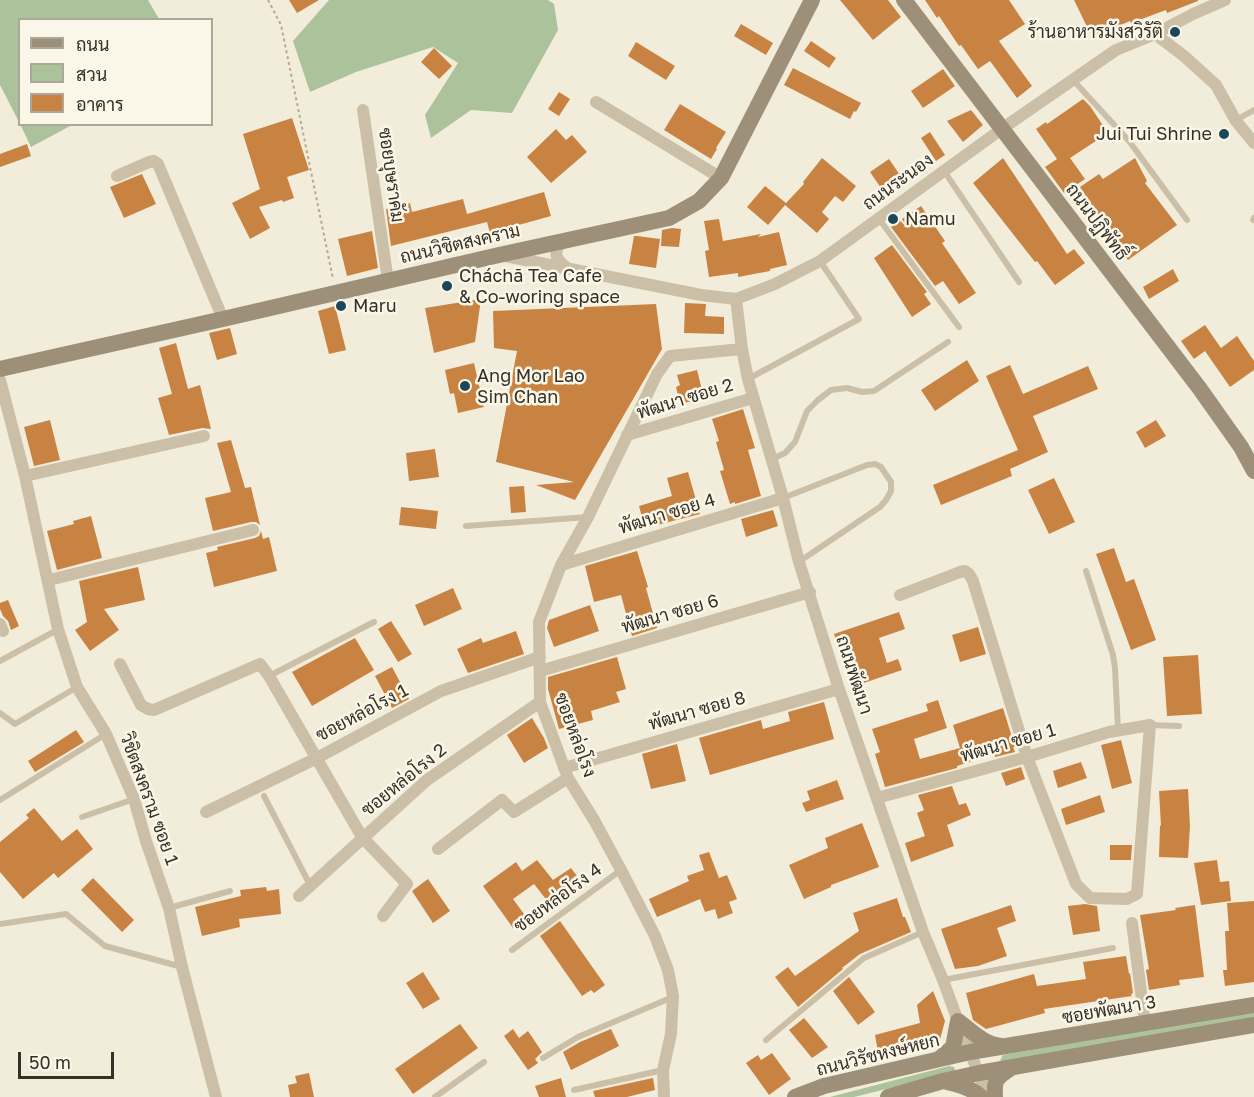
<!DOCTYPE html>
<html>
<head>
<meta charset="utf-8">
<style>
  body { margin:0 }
  #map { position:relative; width:1254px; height:1097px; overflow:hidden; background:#f2eddb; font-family:"Golos Text",Sarabun,sans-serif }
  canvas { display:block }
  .legend { position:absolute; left:18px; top:18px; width:195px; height:108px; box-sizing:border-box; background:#faf6e8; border:2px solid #aca79b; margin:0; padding:8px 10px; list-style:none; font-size:18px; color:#373028 }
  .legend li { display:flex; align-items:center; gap:12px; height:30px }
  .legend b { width:30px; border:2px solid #aca79b }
  .scale { position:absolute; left:18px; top:1052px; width:96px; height:27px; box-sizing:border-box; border:3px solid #373028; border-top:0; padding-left:8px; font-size:18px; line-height:21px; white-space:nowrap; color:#373028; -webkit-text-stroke:4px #faf6e8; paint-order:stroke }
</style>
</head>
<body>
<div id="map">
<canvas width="1254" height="1097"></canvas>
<ul class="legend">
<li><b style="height:8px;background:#9e8f78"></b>ถนน</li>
<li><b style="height:16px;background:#abc29b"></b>สวน</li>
<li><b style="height:16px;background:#c88343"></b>อาคาร</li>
</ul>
<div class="scale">50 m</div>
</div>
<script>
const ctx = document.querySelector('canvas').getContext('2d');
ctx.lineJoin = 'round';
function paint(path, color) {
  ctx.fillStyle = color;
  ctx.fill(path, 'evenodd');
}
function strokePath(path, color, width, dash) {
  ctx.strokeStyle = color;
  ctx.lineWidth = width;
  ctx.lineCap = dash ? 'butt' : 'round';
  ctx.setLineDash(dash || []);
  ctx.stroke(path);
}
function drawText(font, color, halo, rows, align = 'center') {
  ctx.font = font + ' "Golos Text",Sarabun,sans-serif';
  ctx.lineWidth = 5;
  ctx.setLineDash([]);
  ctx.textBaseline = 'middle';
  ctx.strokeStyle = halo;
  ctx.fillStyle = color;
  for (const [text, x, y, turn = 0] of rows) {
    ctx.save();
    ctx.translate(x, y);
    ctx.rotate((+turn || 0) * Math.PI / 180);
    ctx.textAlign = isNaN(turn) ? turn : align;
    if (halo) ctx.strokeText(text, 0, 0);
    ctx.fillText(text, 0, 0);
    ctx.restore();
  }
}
paint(new Path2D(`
  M0,0H148L159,19L20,20V124L0,85Z
  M329,0H548L554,4L558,30L512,113L471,110L431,138L425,115L458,63L433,47L356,72L310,92L293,41Z
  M20,124H72V125L31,147Z
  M1254,1010V1018L1004,1063L1000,1060L1003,1055Z
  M949,1066L954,1067L955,1070L951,1073L854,1097H830Z`), '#abc29b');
paint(new Path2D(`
  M289,0H319L297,13Z
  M840,0H888L901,17L873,40Z
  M925,0H1009L1025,24L999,41L1032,86L1017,98L990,61L978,69L961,45L959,46L939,16L937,18Z
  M1074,0H1198V1L1167,13L1166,10L1131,23L1130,21L1092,37Z
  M741,24L773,43L766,55L734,36Z
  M811,41L836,58L829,68L804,51Z
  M636,42L675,66L666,80L628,56Z
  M434,48L452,66L439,79L421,62Z
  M793,68L861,103L856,112L854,111L850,119L784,85Z
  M943,69L955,86L923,108L911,91Z
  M559,92L570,99L559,116L548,109Z
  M1083,99L1090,106L1108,133L1070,158L1085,179L1064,193L1045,167L1057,159L1036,129L1046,122L1047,124Z
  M680,104L726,132L716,148L717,149L711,159L664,130Z
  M971,110L983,125L963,142L947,121Z
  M292,118L309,170L287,177L294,198L283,202L282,200L259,207L270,228L250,239L232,203L260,189L243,134Z
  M556,129L566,140L572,135L587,152L551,183L527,157Z
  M930,132L945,155L936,161L921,138Z
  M27,144L31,156L0,167V154Z
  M822,158L856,186L843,202L835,196L822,212L829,219L817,233L785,205L768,225L747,207L765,186L786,203L804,184L803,182Z
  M1003,158L1067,254L1074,249L1085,263L1055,285L1037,261L1035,262L973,183Z
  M1135,158L1147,181L1145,183L1177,225L1128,260L1106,230L1100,234L1089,216L1096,211L1080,187L1099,174L1103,179Z
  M889,159L902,178L883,191L870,172Z
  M142,174L156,204L124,218L110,187Z
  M544,192L551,216L490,233L487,222L391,246L386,209L410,203L412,212L463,199L467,214Z
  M921,206L945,241L942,243L976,293L959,304L943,281L935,286L891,227L900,221L908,228L902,219Z
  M719,219L723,241L761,234L758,237L779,232L787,265L770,269V271L738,277V273L709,277L705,251L709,250L704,221Z
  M672,228L681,229L679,247L661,246L662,230Z
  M372,231L378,268L347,276L338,239Z
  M634,236H637L660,239L656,268L629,264Z
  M892,245L927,292L924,294L931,304L912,317L874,258Z
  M1173,269L1179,281L1149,299L1143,287Z
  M481,299L475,342L434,353L425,308Z
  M685,303L706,304L705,316L724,317V334L684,333Z
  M656,304L662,349L575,500L536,485L574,482L496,462L517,351L494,348L493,311Z
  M335,306L346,350L329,354L318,311Z
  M1205,325L1221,348L1237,336L1254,361V370L1230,387L1205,351L1194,359L1181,341Z
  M230,328L237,354L217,360L209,333Z
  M176,343L188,389L200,385L211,429L202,428L169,435L158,398L172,394L159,348Z
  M967,360L979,381L935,411L921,390Z
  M474,363L484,407L458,413L454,393L450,394L445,370Z
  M1010,365L1023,394L1088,366L1098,389L1033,416L1048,452L1010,469L1012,476L941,505L933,485L1018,450L986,376Z
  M697,370L704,398L680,404L676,387L680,385L677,375Z
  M743,409L755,448L748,450L761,496L735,504V502L730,504L720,471L724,470L716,442L719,441L712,419Z
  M50,420L60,460L34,466L24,427Z
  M1156,420L1166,436L1145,448L1136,432Z
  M231,440L245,488L251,487L260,525L256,522H251L213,531L205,498L231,492L217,443Z
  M435,449L439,477L409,481L406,453Z
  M688,472L700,514L645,528L639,506L672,496L667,478Z
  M1054,478L1075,522L1049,534L1028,490Z
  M524,486L526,512L511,513L509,487Z
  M401,507L438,511L436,529L399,525Z
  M773,510L778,526L746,537L741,519Z
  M91,516L102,558L57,570L47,531L74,524L73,521Z
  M261,531L263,539L269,537L277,571L214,587L206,553L218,550L217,547L255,538L259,536Z
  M1114,548L1126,582L1134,579L1156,640L1131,650L1096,554Z
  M637,551L648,587L646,588L657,628L632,636L621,595L594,602L585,566Z
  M138,567L145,600L104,609L119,630L90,651L75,630L87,622L79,581Z
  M453,588L462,609L424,626L415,605Z
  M8,600L19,626L11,630L8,621L3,616L0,609V603Z
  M590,605L599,631L554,647L547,628L549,620Z
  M899,612L905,629L879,638L887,663L898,659L902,670L852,687L834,634Z
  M391,621L412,654L398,662L378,629Z
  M978,627L986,654L960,662L952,635Z
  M516,631L524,654L468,673L457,649L481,638L483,643Z
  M355,638L374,670L312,706L292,672Z
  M1198,655L1202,714L1167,716L1163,657Z
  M617,657L626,689L616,692L620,702L591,711L593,720L559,729L548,689V677Z
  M392,667L409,699L392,708L375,676Z
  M938,700L947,728L914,739L920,759L960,748L953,725L1003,708L1015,747H1013L1015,752L995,757L994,754L957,766V768L885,787L875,754L880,752L872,729L928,711L926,704Z
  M824,702L834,739L710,775L699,738L761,720L763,729L790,721L788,712Z
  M532,718L544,738L548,748L524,763L507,735Z
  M76,730L84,742L35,772L28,761Z
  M1121,740L1132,783L1112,789L1101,745Z
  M677,744L686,781L651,789L642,754Z
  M1081,762L1087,778L1058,788L1053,771Z
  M1021,767L1025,779L1006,786L1001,773Z
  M837,780L844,799L806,812L802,803L810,800L807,791Z
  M952,786L959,805L966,803L971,815L947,825L954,846L911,862L905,843L925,836L917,813L924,810L918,795Z
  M1188,789L1190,826L1188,858L1159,857L1160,825L1161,826L1159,791Z
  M1100,795L1105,812L1066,825L1061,809Z
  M34,808L62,841L77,829L93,849L58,878L54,873L23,899L0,872V842L29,818L26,815Z
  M862,823L879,867L831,885V887L804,899L789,865L828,848L825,838Z
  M1110,845H1132L1131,860H1110Z
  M709,852L719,878L727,875L737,899L729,902L733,913L718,919L715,909L705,912L700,899L657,917L649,899L689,881L687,876L704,870L699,855Z
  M537,860L553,880L571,868L583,884L565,897L566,898L553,908L534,884L513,899L527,918L513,928L483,886L516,862L522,871Z
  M1217,860L1220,882L1229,881L1231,901L1201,905L1194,863Z
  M93,878L134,920L122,932L81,890Z
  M428,879L450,911L433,923L412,891Z
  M266,887L267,891L279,889L281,914L239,919L240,927L202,936L195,907L241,896L240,890Z
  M897,898L903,917H905L911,932L860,954L842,968L843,969L798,1007L775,977L788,967L795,976L859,931L853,913Z
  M1254,901V982L1225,986L1223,970H1227L1225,931H1229L1227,903Z
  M1085,904L1097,906L1100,931L1073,935L1068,906Z
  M1011,905L1016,921L997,928L1007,956L978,966L955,969L941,929Z
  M1195,905L1204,977L1179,980L1180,985L1149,990L1146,970L1149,969L1140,915L1176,910L1175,908Z
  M560,921L605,985L594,993L591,990L582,996L540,936Z
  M1126,956L1129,974L1130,973L1133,993L1131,994L1132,996L1044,1009L1045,1013L986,1029L973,1020L966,993L1034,974L1037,986L1086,979L1083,962Z
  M423,972L440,999L423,1009L406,983Z
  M849,977L875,1012L858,1025L833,991Z
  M933,991L945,1021L939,1043L879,1057L875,1035L920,1023L917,1005Z
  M804,1018L828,1047L812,1058L789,1030Z
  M460,1024L478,1048L413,1094L395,1069Z
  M513,1029L519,1038L528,1031L542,1052L535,1059L538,1063L528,1070L504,1036Z
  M611,1029L619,1046L571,1070L563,1052L580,1042Z
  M772,1053L791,1079L769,1095L746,1063L758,1055L761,1060Z
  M309,1073L314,1097H290L288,1085L297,1083L295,1076Z
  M561,1078L566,1097H539L535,1086Z
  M653,1078L655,1090L627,1097H595L593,1091Z`), '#c88343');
strokePath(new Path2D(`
  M268,0L281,25L333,279`), '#b6aa91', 2, [3, 3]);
strokePath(new Path2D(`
  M1073,80L1129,141L1187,220
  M1236,120L1254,110
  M944,171L1019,282
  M879,219L959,327
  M1253,220L1254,218
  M748,379L859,319L820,261
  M772,459L785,453L795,442L807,411L818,400L831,390L847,388L862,392L874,391L948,342
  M783,498L867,465L875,464L881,467L891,482V491L886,500L880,507L800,561
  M466,526L588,517
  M1086,571L1113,655L1115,668L1118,730
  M0,661L57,630
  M269,676L374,622
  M0,713L15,724L77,687
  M1150,725L1179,726
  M264,796L310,885
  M0,800L106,734
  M82,817L134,799
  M169,908L230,891
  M0,924L66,914L105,946L182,967
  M512,950L621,870
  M943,980L1113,948
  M766,1040L864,958L923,932
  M543,1058L578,1037L673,997
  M574,1090L663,1070
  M435,1097L484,1062`), '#cbc0a7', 6);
strokePath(new Path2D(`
  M1155,34L1184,56L1216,85L1236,121L1254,143
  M596,102L721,178
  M363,110L388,281
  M117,176L149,162L154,161L158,164L223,319
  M562,241C552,254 556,259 567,268
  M505,256L701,295L736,299L775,284L820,261L1003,128L1116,50L1155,34L1193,14L1225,0
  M736,299L742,349L748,379L783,498L799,562L839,689L923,932L943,980L962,1032L988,1097
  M0,380L25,476L58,629L77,687L106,734L134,799L146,841L169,908L182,967L216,1097
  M627,435L753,398
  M25,476L204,436
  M561,565L783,498
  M49,580L253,530
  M0,624L3,631
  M120,664L141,705L148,709L154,710L260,664L269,676L362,837L407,884L383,916
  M540,671L810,592
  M564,768L839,689
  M877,798L1027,757L1109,732L1150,725L1137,894L1127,899L1090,898L1076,884L1027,757L973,581L969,574L965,571L960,572L900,595
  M206,812L317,758L441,691L540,657
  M438,849L502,800L514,812L568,778
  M299,896L427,780L540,702
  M1132,923L1145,1023
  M664,1097L663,1070L671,1034L673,996L668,970L655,936L621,870L594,820L568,778L540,702L539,622L561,565L588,517L657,374L670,356L742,349`), '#cbc0a7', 12);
strokePath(new Path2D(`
  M904,0L1200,389L1241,447L1254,471
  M0,369L223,319L499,255L669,218L699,201L721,178L812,0
  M939,1059L953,1047L958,1021C973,1032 983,1044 1002,1046
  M947,1082C960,1085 971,1088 981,1097
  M795,1097L824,1086L970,1052L1254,1005
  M888,1097L943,1081L979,1073L1254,1025
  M995,1097C994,1079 996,1078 1011,1068`), '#9e8f78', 16);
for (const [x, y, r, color] of [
  [1175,32,6,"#1c4759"],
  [1224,134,6,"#1c4759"],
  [893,219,6,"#1c4759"],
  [447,286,6,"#1c4759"],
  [341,306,6,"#1c4759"],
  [465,386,6,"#1c4759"]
]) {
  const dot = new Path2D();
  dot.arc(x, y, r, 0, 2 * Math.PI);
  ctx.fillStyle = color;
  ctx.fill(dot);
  strokePath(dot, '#faf6e8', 2);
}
drawText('18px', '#373028', '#faf6e8', [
  ["ร้านอาหารมังสวิรัติ",1163,32,"right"],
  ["Jui Tui Shrine",1212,134,"right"],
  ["Namu",905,219],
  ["Cháchā Tea Cafe",459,276],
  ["& Co-woring space",459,297],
  ["Maru",353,306],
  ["Ang Mor Lao",477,376],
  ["Sim Chan",477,397]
], 'left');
drawText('18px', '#373028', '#faf6e8', [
  ["ซอยบุษราคัม",391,175,82],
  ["ถนนระนอง",898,182,-36],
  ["ถนนปฏิพัทธิ์",1097,222,53],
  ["ถนนวิชิตสงคราม",460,244,-13],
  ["พัฒนา ซอย 2",685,399,-17],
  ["พัฒนา ซอย 4",667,514,-17],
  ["พัฒนา ซอย 6",670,614,-16],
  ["ถนนพัฒนา",854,675,72],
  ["พัฒนา ซอย 8",697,711,-16],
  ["ซอยหล่อโรง 1",362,713,-28],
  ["ซอยหล่อโรง",575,735,70],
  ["พัฒนา ซอย 1",1008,743,-16],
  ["ซอยหล่อโรง 2",404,780,-39],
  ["วิชิตสงคราม ซอย 1",149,799,70],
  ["ซอยหล่อโรง 4",558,898,-36],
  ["ซอยพัฒนา 3",1109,1010,-10],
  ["ถนนวิรัชหงษ์หยก",878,1055,-14]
]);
</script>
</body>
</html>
